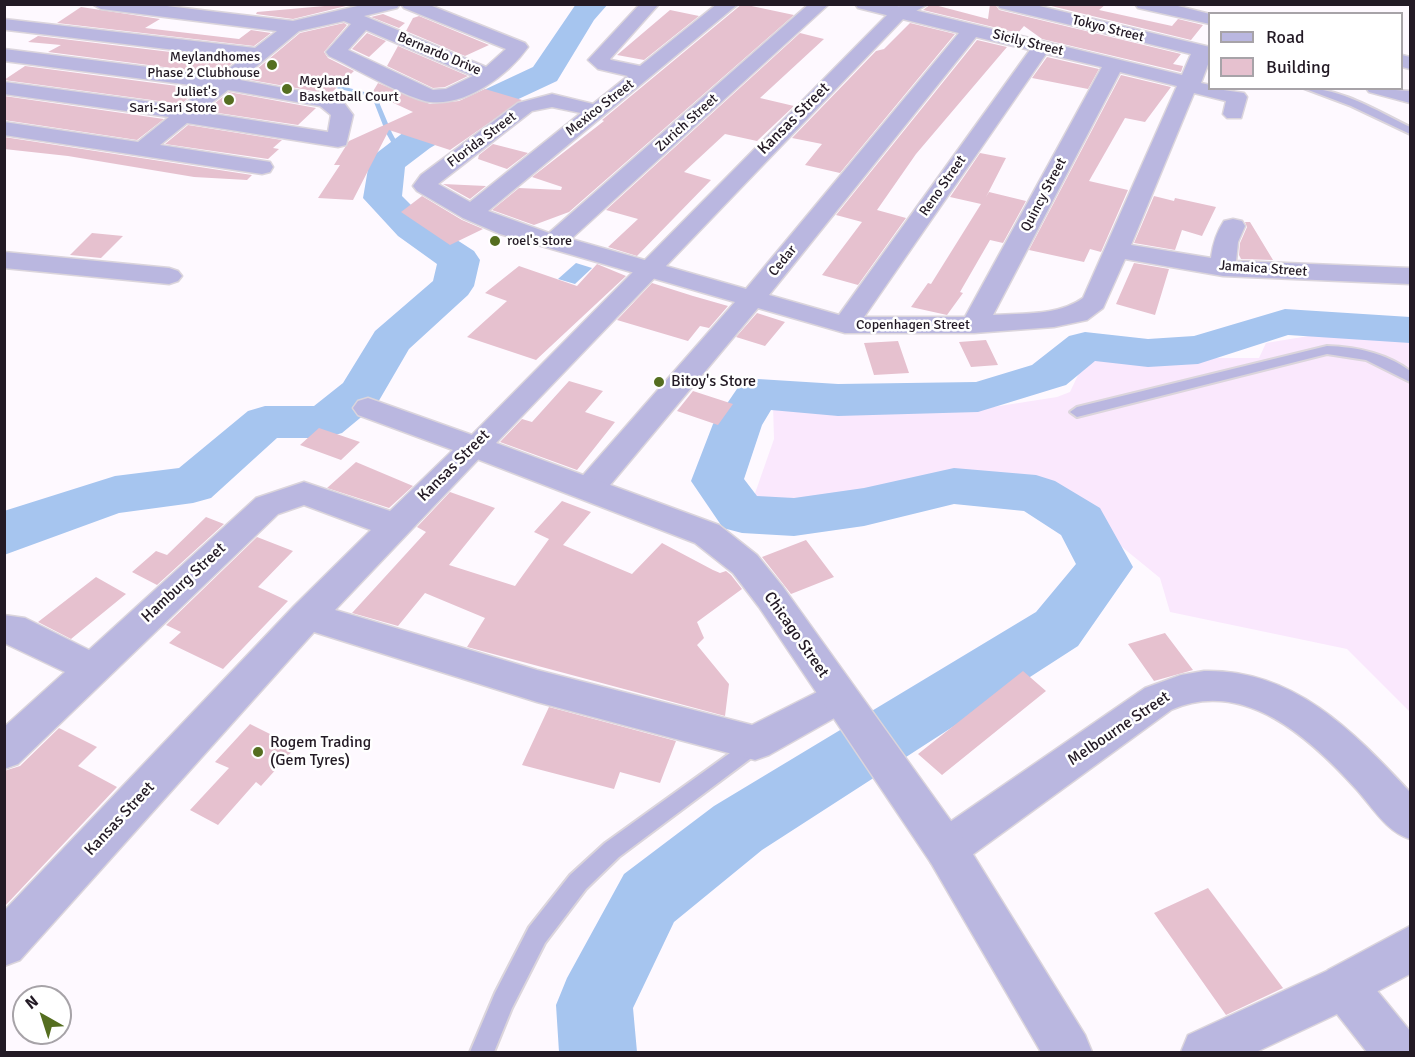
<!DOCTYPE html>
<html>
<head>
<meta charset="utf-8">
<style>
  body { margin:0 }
  #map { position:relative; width:1415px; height:1057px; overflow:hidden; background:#fef9ff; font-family:Signika,sans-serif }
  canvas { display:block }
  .frame { position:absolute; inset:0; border:6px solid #231a25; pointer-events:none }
  .legend { position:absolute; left:1208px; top:12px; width:195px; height:78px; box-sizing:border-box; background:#fff; border:2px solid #a7a3a8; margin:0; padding:8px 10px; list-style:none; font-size:18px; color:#231a25 }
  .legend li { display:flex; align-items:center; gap:12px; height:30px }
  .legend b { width:30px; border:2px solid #a7a3a8 }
  .north { position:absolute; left:12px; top:985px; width:60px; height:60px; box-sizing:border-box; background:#fff; border:2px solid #a7a3a8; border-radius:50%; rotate:321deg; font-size:16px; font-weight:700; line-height:24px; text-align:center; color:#231a25 }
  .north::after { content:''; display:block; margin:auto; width:21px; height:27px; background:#556e20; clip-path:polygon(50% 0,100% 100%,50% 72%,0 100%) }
</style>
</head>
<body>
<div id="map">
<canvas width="1415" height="1057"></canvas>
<div class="frame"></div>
<ul class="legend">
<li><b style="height:8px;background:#bab7e0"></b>Road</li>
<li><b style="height:16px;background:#e6c1cf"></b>Building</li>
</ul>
<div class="north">N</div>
</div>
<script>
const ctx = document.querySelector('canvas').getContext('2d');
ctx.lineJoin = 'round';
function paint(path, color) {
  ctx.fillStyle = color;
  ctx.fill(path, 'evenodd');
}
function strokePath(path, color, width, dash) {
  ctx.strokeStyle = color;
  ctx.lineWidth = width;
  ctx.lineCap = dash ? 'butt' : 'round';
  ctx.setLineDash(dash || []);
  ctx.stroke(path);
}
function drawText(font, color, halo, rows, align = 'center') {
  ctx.font = font + ' Signika,sans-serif';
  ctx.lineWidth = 5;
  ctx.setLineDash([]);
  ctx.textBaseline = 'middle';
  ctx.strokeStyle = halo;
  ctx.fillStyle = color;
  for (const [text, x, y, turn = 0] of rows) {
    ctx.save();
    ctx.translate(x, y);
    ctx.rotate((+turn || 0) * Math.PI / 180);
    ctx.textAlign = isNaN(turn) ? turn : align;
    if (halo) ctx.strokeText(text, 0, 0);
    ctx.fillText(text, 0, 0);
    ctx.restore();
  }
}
paint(new Path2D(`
  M1327,333L1410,340V712L1347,649L1170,612L1160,578L1100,529L1023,482L964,478L893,484L826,500L770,505L753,499L774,439L773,405L824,413L993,407L1057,397L1070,392L1079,373L1091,362L1107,358H1259L1266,343Z`), '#fae8fd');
paint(new Path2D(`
  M576,263L592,268L575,284L558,279Z`), '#a6c5ef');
paint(new Path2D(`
  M326,82L376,95L392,133L403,153L402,154H398L386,133L372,97L324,85L323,84Z`), '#a6c5ef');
paint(new Path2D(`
  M576,4H608L594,20L557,81L495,110L430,148L405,167L402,196L426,220L474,251L480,260L474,286L468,295L409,349L377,404L342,433L325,438H277L211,498L193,503L119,513L4,555V511L115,476L179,468L248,411L265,406H314L343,383L375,331L433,281L437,264L398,236L363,198L369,163L374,155L404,132L471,96L533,67Z
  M1285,309L1410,317V343L1288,335L1198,364L1148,367L1095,361L1066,385L978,412L838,416L771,410L762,425L744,479L757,496L794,498L864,488L954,468L1036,475L1055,481L1100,508L1133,567L1078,646L762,850L674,922L633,1008L637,1052H559L556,1005L567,978L624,874L714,806L1036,612L1076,564L1061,535L1024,511L954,504L864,526L794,536L742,533L723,528L691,481L713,424L741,383L758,379L838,384L976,382L1032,365L1069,336L1085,332L1148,339L1194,336Z`), '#a6c5ef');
paint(new Path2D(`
  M347,4H354L293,19L256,14L257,12Z
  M742,4L794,15L569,212L534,225L492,210L519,188L561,190L562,187L532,177L604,121L602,120Z
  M931,4L988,19L990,4H995L999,10L1181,54L1173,64L1183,66L1181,72L1042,39L1024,26L1018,33L923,10Z
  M1043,4H1106L1099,10L1172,26L1178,19L1203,25L1191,40Z
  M81,7L160,19L145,28L239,39L251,30L271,33L254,46L57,23Z
  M670,10L699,16L644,60L617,55Z
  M383,14L405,23L399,28L371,17Z
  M419,16L489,45L465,56L406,31L413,18Z
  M344,23L347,25L324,52L328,58L354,71L330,94L245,79L300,33Z
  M910,23L955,34L840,173L805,165L822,144L792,138L876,51L884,49Z
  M367,33L386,41L369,57L352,49Z
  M800,33L824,39L760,98L794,106L757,141L725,134L684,172L711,180L637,256L608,247L638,219L606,210Z
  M38,36L237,60L218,74L48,52L61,45L28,42Z
  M977,40L1007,47L916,154L877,210L906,218L858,285L822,275L862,222L836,215Z
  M398,46L468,76L445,87L433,88L387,66Z
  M1047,57L1099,69L1088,89L1032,78Z
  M25,66L200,89L181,104L4,80Z
  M1121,75L1171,87L1145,122L1125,118L1089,181L1128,190L1101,252L1090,249L1084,262L1029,250Z
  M378,83L430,104L459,101L485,89L522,100L450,150L389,130L353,200L318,198L340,165H334L349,141L413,112L372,93Z
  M229,92L316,108L298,125L205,111Z
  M4,96L164,119L137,140L4,120Z
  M188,125L282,140L273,148L279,149L268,159L165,144Z
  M4,137L252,175L247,180L194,177L68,156L4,149Z
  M493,144L528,153L507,169L478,159L479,155Z
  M980,153L1006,158L986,197L989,192L1026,201L1003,243L990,240L960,292L963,293L947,315L911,307L928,283L931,284L981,204L950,197Z
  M443,184L486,186L470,199Z
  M422,196L462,220L483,229L450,245L401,212Z
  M1154,196L1174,201L1175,198L1216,207L1202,236L1182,230L1175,250L1134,243Z
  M1245,222H1250L1273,260L1241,259L1239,255L1240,243L1247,227Z
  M92,233L123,236L101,258L70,255Z
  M1134,263L1169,269L1155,315L1116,304Z
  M597,264L626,276L536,360L467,337L507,301L485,293L519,266L577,286Z
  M652,283L693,296L728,306L709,328L700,326L688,341L617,320Z
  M757,313L785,322L765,346L736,337Z
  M986,340L998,365L971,367L959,342Z
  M898,341L909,373L874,375L864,343Z
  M569,381L603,391L585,412L615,422L577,470L500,442L522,419L532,422Z
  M693,391L733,404L718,425L677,411Z
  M319,428L360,442L341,460L300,445Z
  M356,462L413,486L389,508L327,488Z
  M450,492L495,508L449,565L515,586L549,539L534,532L562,501L591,512L563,545L632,574L662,543L713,570L720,573L726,571L731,575L742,589L697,622L704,638L697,645L729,684L725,716L467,647L485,618L425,593L398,626L352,613L426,532L417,527Z
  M206,517L224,524L157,585L132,572L156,551L167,555Z
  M257,537L293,551L258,587L288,601L223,669L169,643L181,632L166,625Z
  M806,540L834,577L791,594L762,557Z
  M96,577L126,594L71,639L38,622Z
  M1165,633L1193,670L1154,681L1128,644Z
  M1023,671L1046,691L942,775L918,754Z
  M549,707L676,741L660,783L620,772L614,789L522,765Z
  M250,724L296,747L261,786L256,782L218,825L190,810L229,768L215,762Z
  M59,728L97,747L78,766L117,787L4,907V771L20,766Z
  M1208,888L1283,988L1226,1015L1154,913Z`), '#e6c1cf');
const service = new Path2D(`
  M1303,88C1341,88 1377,111 1410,127V134L1351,106Z
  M1327,346C1357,347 1386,353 1410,371V382L1366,360L1327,354L1077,417L1070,412L1077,407Z
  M755,735L762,738L765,744L762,750L619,857L586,889L545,943L512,1008L494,1052H470L495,993L529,927L570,875L605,843Z`);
const minor = new Path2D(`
  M92,4H150L293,21L366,4H400L397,8L364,16L486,67L506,49L404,8L401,4H427L525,43L528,47C508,75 467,106 430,102C410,100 351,66 329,56L326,52L351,24L344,21L299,31L240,80L333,97L344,103L353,115L346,145L338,147L187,123L160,145L270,162L273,167L270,172L262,174L4,135V122L138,142L169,117L4,94V82L182,106L206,87L4,61V49L219,76L243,58L7,30L4,29V19L255,48L277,31L101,9ZM366,30L473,76L446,89L433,90L348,50ZM228,90L320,106L331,115L328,132L200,112Z
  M640,4H659L610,59L611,60L640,66L717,4H738L488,211L549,233L809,4H829L571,239L746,289L959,33L858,8L855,4H889L1182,75L1191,54L1000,8L997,4H1031L1210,47V59L1201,83L1210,85V88L1244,93L1247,97L1241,118H1227L1223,114L1226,101L1194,93L1131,245L1211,258C1213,244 1216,233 1224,221L1233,219L1242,221L1245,226L1238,242L1236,261L1410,268V284L1223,276L1125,259L1103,308L1087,320L1054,327L974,333H845L758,308L600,497L589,500L578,497L573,489L578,481L735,302L500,234L463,218L417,191L413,186L421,175L518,103L552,94L593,104L628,76L598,69L588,60ZM976,37L1030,50L839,315L769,295ZM1046,54L1102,67L965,317H864ZM1120,72L1177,86L1083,298C1058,316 1023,313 993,315ZM552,107L581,113L470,202L438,184L532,111Z
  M1135,4H1170L1210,14V24L1138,8Z
  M1402,55L1410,57V69L1402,67Z
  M1366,88L1410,91V103L1369,92Z
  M4,252L169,268L178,271L182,276L178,281L169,284L4,268Z
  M368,398L486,440L490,447L335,610L537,670L752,725L839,681L852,686L858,697L852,708L769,755L755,760L537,702L314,632L20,960L4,966V911L294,606L371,530L304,505L278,514L18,764L4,769V727L65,672L4,643V615L25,618L89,650L256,498L304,482L390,511L453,450L358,415L353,408L358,401Z
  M1204,671C1294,669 1353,731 1410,792V839C1387,832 1373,808 1357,790C1312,740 1245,677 1171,710L961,863L946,869L931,863L925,849L931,835L1145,688L1181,675Z
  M1410,926V974L1344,1009L1328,1002L1321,986L1328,970Z`);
const tertiary = new Path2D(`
  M904,4H928L904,18L496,443L719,525L757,555L783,587L961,835L1085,1035L1092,1052H1041L931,863L759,607L733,573L695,543L464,454L460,447L892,10Z
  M1344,963L1360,970L1410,1031V1052H1367L1337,1014L1256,1052H1181L1188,1035Z`);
strokePath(service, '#dbd5dc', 4);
strokePath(minor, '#dbd5dc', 3);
strokePath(tertiary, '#dbd5dc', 3);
paint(service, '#bab7e0');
paint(minor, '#bab7e0');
paint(tertiary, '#bab7e0');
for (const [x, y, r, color] of [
  [272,65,6,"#556e20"],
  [287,89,6,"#556e20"],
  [229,100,6,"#556e20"],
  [495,241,6,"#556e20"],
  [659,382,6,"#556e20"],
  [258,752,6,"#556e20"]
]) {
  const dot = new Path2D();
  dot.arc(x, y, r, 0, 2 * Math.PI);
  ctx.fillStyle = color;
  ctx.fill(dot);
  strokePath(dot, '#fff', 2);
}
drawText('14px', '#231a25', '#fff', [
  ["Tokyo Street",1108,29,14],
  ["Sicily Street",1028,43,14],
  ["Bernardo Drive",439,54,23],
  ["Mexico Street",600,108,-38],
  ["Zurich Street",687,123,-42],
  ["Florida Street",482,140,-37],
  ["Reno Street",943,186,-55],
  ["Quincy Street",1044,195,-62],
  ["Cedar",783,261,-51],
  ["Jamaica Street",1263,269,4],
  ["Copenhagen Street",913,325]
]);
drawText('14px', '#231a25', '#fff', [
  ["Meylandhomes",260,57],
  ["Phase 2 Clubhouse",260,73],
  ["Meyland",299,81,"left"],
  ["Basketball Court",299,97,"left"],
  ["Juliet's",217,92],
  ["Sari-Sari Store",217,108],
  ["roel's store",507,241,"left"]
], 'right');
drawText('16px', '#231a25', '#fff', [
  ["Kansas Street",794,119,-45],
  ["Kansas Street",454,466,-45],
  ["Hamburg Street",184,583,-43],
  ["Chicago Street",796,635,55],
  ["Melbourne Street",1119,729,-34],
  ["Kansas Street",120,819,-47]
]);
drawText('16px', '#231a25', '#fff', [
  ["Bitoy's Store",671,382],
  ["Rogem Trading",270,743],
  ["(Gem Tyres)",270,761]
], 'left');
</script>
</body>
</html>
